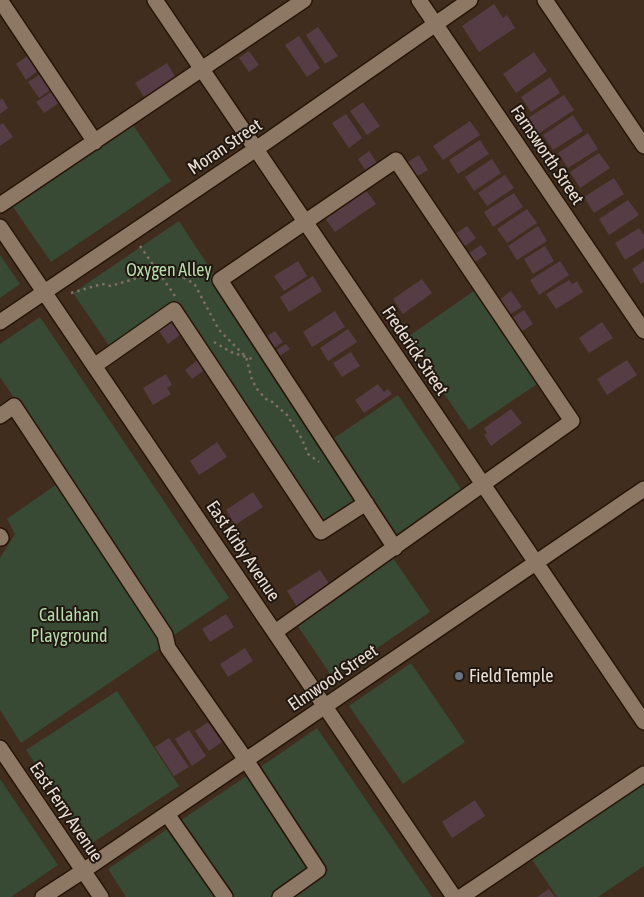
<!DOCTYPE html>
<html>
<head>
<meta charset="utf-8">
<style>
  body { margin:0 }
  canvas { display:block; background:#402d1d }
</style>
</head>
<body>
<canvas width="644" height="897"></canvas>
<script>
const ctx = document.querySelector('canvas').getContext('2d');
ctx.lineJoin = 'round';
function paint(path, color) {
  ctx.fillStyle = color;
  ctx.fill(path, 'evenodd');
}
function strokePath(path, color, width, dash) {
  ctx.strokeStyle = color;
  ctx.lineWidth = width;
  ctx.lineCap = dash ? 'butt' : 'round';
  ctx.setLineDash(dash || []);
  ctx.stroke(path);
}
function drawText(font, color, halo, rows, align = 'center') {
  ctx.font = font + ' "Asap Condensed",sans-serif';
  ctx.lineWidth = 4;
  ctx.setLineDash([]);
  ctx.textBaseline = 'middle';
  ctx.strokeStyle = halo;
  ctx.fillStyle = color;
  for (const [text, x, y, turn = 0] of rows) {
    ctx.save();
    ctx.translate(x, y);
    ctx.rotate((+turn || 0) * Math.PI / 180);
    ctx.textAlign = isNaN(turn) ? turn : align;
    if (halo) ctx.strokeText(text, 0, 0);
    ctx.fillText(text, 0, 0);
    ctx.restore();
  }
}
paint(new Path2D(`
  M133,125L171,181L51,262L13,207Z
  M179,221L362,501L322,527L175,304L110,347L73,293Z
  M0,255L20,284L0,298Z
  M474,291L537,384L469,430L406,338Z
  M40,317L229,598L174,635L0,377V344Z
  M398,395L463,492L396,537L331,440Z
  M57,484L162,636V647L21,743L0,710V558L15,534L7,519Z
  M393,558L430,612L333,678L297,625Z
  M411,663L465,742L403,784L349,706Z
  M117,691L179,786L89,845L26,750Z
  M317,728L432,897H289L328,870L259,768Z
  M248,775L312,870L273,897H231L180,821Z
  M0,779L58,865L11,897H0Z
  M644,782V866L598,897H557L531,858Z
  M169,828L216,897H126L108,869Z`), '#384934');
paint(new Path2D(`
  M494,4L503,18L507,15L515,28L479,52L462,26Z
  M318,27L338,56L325,64L306,35Z
  M299,36L320,68L307,77L285,45Z
  M249,51L259,65L249,72L239,58Z
  M534,52L547,71L516,93L503,74Z
  M29,55L39,70L26,80L16,64Z
  M167,63L176,78L144,97L135,83Z
  M42,73L52,89L39,98L28,82Z
  M550,77L560,93L531,112L521,97Z
  M51,92L59,103L44,113L36,102Z
  M564,95L574,110L538,134L528,118Z
  M2,98L8,108L0,114V100Z
  M363,102L380,126L367,135L350,111Z
  M346,114L362,138L349,148L332,123Z
  M573,115L583,131L553,150L543,135Z
  M470,121L480,135L443,160L433,146Z
  M3,123L13,137L0,146V125Z
  M588,133L598,149L568,168L558,153Z
  M480,140L489,154L458,174L449,160Z
  M369,151L377,163L366,171L358,159Z
  M599,153L610,168L580,188L570,172Z
  M419,155L428,170L416,177L408,162Z
  M492,159L501,173L474,191L465,177Z
  M505,175L514,188L487,206L478,193Z
  M614,178L624,194L594,213L584,197Z
  M365,189L376,204L335,232L324,217Z
  M514,193L523,207L493,227L484,212Z
  M628,200L639,215L609,235L599,219Z
  M527,209L537,223L507,243L497,229Z
  M467,226L476,238L464,247L455,234Z
  M538,226L547,241L517,260L508,246Z
  M639,228L644,235V248L625,260L615,243Z
  M481,245L487,254L475,262L469,253Z
  M545,246L554,261L533,274L524,259Z
  M298,261L307,276L284,291L274,276Z
  M560,261L569,275L539,295L530,280Z
  M644,261V282L641,284L632,269Z
  M313,276L322,291L289,312L280,297Z
  M422,279L432,293L403,314L393,299Z
  M569,280L572,284L577,281L583,292L556,309L546,294Z
  M511,291L522,307L509,315L499,300Z
  M524,310L533,324L521,332L512,318Z
  M335,311L345,327L312,347L303,332Z
  M172,322L181,334L168,344L159,331Z
  M602,322L613,338L589,353L579,338Z
  M348,329L357,342L328,361L320,348Z
  M275,331L283,342L270,351L262,339Z
  M286,344L290,349L277,358L273,352Z
  M351,352L360,366L342,377L333,363Z
  M199,359L206,369L192,379L185,370Z
  M627,360L637,375L607,395L597,379Z
  M166,374L172,385L167,388L171,394L153,405L143,388Z
  M378,384L384,392L388,389L392,394L364,413L355,400Z
  M511,409L522,423L491,446L484,435L487,433L484,428Z
  M217,442L227,457L199,475L190,461Z
  M253,492L263,507L235,525L226,510Z
  M320,570L330,585L297,607L287,591Z
  M226,614L234,627L210,642L202,629Z
  M245,648L253,661L228,677L220,664Z
  M208,722L222,742L209,751L195,731Z
  M189,730L206,756L192,766L175,739Z
  M169,738L189,767L174,776L155,747Z
  M475,800L485,816L452,838L442,822Z
  M549,889L555,897H537Z`), '#563c44');
const minor = new Path2D(`
  M0,0L95,142
  M155,0L644,722
  M419,0L644,331
  M545,0L644,146
  M0,205L304,0
  M0,227L454,897
  M0,322L256,149L470,0
  M94,366L174,310L321,532L366,503
  M0,416L14,406L165,635L168,648L246,760L318,870L280,897
  M0,536L1,538
  M275,632L572,421L396,160L220,280L395,548
  M0,748L101,897
  M167,814L225,897
  M43,897L83,871L644,489
  M461,897L644,774`);
strokePath(minor, '#261506', 18);
strokePath(new Path2D(`
  M140,246L175,296
  M71,293L102,284L111,286L140,277L149,280C166,272 181,273 195,285L219,330L246,357L252,380L257,389L266,399L271,401L287,415L302,439L308,454L319,462
  M214,342L231,352L255,360`), '#807062', 2.5, [2.5, 4]);
strokePath(minor, '#8d7765', 15);
for (const [x, y, r, color] of [
  [459,676,5,"#6b7280"]
]) {
  const dot = new Path2D();
  dot.arc(x, y, r, 0, 2 * Math.PI);
  ctx.fillStyle = color;
  ctx.fill(dot);
  strokePath(dot, '#201710', 2);
}
drawText('18px', '#eaded4', '#201710', [
  ["Moran Street",225,147,-34],
  ["Farnsworth Street",547,155,56],
  ["Frederick Street",415,351,56],
  ["East Kirby Avenue",243,551,56],
  ["Elmwood Street",333,678,-34],
  ["East Ferry Avenue",66,812,56]
]);
drawText('18px', '#b5dcac', '#201710', [
  ["Oxygen Alley",169,270],
  ["Callahan",69,615],
  ["Playground",69,636]
]);
drawText('18px', '#eaded4', '#201710', [
  ["Field Temple",469,676]
], 'left');
</script>
</body>
</html>
